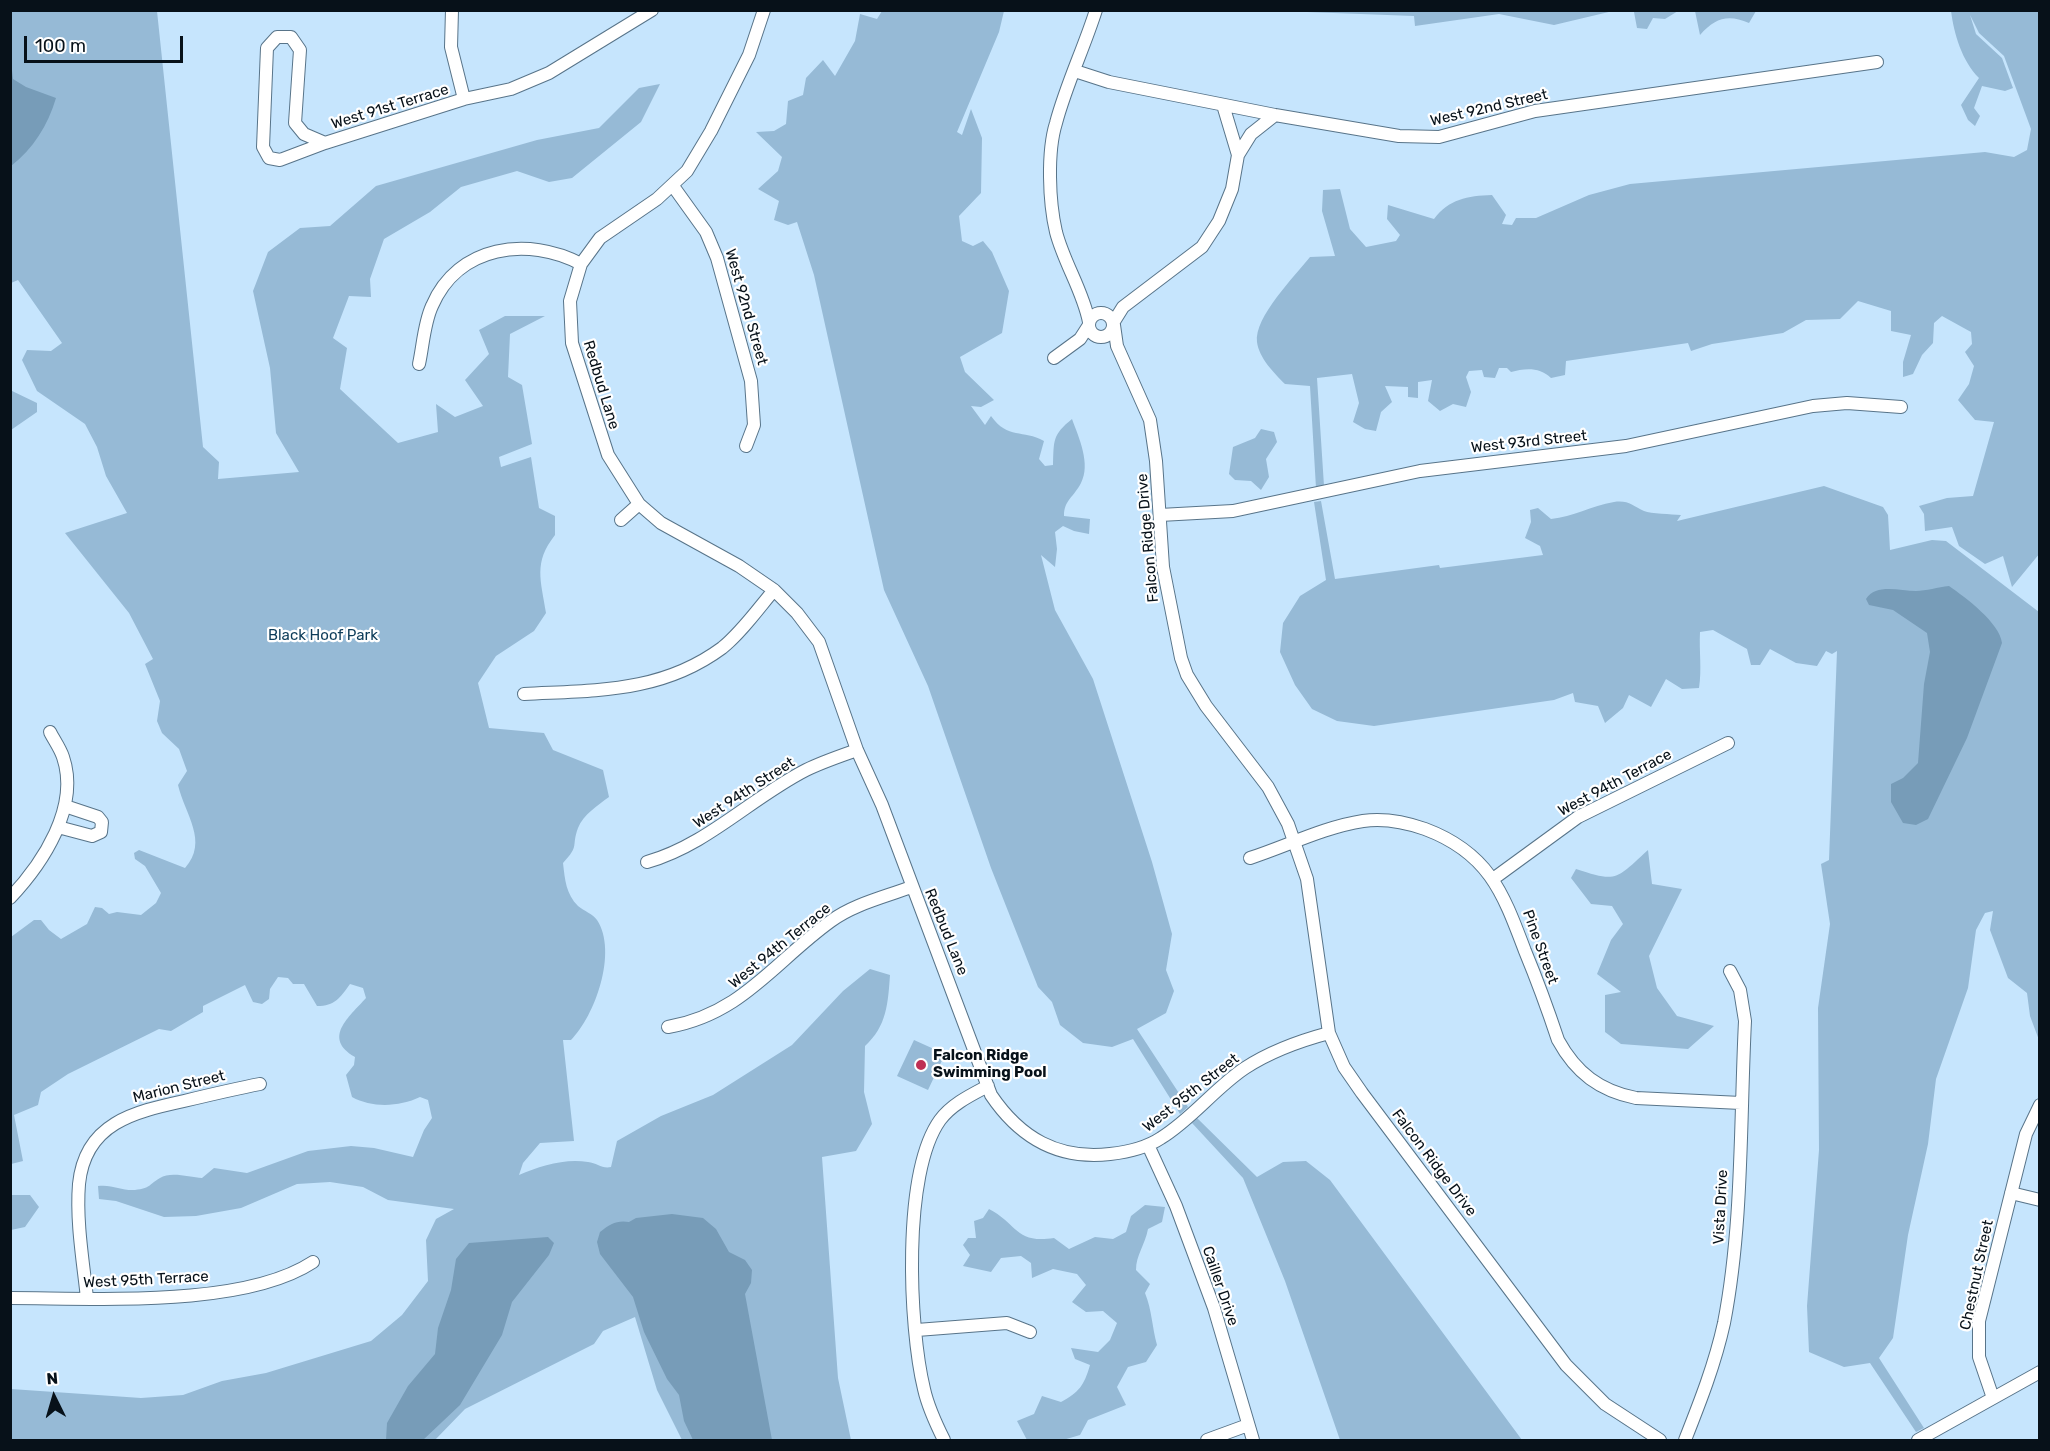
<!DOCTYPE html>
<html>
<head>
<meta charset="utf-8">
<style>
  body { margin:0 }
  #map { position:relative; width:2050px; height:1451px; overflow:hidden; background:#c6e5fd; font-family:Rubik,sans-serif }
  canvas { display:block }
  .frame { position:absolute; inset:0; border:12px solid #071119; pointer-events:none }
  .north { position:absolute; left:24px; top:1367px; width:60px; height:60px; -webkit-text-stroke:4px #fff; paint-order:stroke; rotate:355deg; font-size:16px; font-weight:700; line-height:24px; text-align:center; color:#071119 }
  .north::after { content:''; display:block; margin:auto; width:21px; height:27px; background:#071119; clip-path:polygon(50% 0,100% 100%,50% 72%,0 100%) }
  .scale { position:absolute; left:24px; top:36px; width:159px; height:27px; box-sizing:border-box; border:3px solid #071119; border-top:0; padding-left:8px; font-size:18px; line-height:21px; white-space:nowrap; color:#071119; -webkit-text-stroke:4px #fff; paint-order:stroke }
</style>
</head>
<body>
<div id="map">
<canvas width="2050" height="1451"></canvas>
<div class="frame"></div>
<div class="north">N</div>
<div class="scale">100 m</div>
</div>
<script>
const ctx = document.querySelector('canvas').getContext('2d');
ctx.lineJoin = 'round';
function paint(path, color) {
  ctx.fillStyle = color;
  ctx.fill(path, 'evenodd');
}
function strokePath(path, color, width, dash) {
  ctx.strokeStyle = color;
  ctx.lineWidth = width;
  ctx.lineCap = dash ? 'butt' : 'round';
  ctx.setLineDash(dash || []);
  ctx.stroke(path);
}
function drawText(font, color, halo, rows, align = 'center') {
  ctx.font = font + ' Rubik,sans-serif';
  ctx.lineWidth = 4.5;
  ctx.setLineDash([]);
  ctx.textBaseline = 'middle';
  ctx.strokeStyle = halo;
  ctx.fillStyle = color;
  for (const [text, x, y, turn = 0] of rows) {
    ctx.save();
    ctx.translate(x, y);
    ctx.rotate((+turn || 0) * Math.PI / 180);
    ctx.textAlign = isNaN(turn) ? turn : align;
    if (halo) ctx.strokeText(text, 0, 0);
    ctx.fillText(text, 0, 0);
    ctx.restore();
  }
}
paint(new Path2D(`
  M11,11H157L203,447L219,462L218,479L299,472L276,433L270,368L253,291L268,252L300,228L330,226L376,186L537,140L599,128L639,88L660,84L641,122L572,178L549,182L517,171L461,187L430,212L384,239L370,279L371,297L349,296L333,338L347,348L340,389L398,443L438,432L436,404L455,417L483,406L465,380L489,354L479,330L505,316H545L510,334L508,377L522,385L532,444L499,457L501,467L531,457L539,508L555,516V535C533,563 541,580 546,613L534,631L496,656L478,683L489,728L544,733L553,750L603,770L609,797C598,805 583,815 578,828C571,847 580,845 563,863C565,880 566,894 578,906C584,911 593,914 597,920C618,952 595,1016 571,1040H563L574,1141L540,1143L523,1163L519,1175C540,1166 565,1158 588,1162C597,1163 602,1169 611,1167L617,1141L661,1116L713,1095L792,1045L843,991L870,969L890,975C888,1003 887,1026 865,1046L864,1092L872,1124L856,1151L822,1157L838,1378L851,1440H682L657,1390L635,1317L603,1331L594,1344L465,1409L435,1440H11V1389L141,1398L183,1395L222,1381L266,1373L371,1341L402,1315L428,1281L426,1240L436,1219L454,1209L388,1200L363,1187L330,1182L297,1184L241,1208L196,1216L164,1217L116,1201L99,1199L98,1186C112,1184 122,1191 135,1190C151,1188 148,1185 160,1178C170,1171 190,1177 202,1178L214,1168L247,1173L308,1151L351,1146L374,1148L413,1157L424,1130L432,1118L428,1100L420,1097C399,1107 372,1108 352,1097L346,1075L354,1065L355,1057C322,1038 349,1017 366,998L363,988L350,984C340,998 335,1006 317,1006L304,984H293L288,978L278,977L270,989L269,999L262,1004L253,1002L245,985L203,1006V1012L171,1031L159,1029L68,1074L41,1092L38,1105L14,1115L23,1161L11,1164V937L34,920H41L49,930L61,939L87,924L95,907L102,908L109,914L117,912L141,915L156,903L161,893L145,866L135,859L134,853L139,850L185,868C209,841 185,815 178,785L187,771L179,749L162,733L157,721L160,701L145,664L153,659L129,613L65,533L127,513L106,476L97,447L85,424L37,391L22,360L27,350L51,351L62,343L18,280L11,283Z
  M882,11H1004L999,32L957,132L962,135L971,109L982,138L981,193L959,216L962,241L973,246L983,241L992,252L1009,291L1002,333L960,357L965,372L994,400L981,407L971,406L985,425L991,416C1008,440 1023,429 1044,441L1039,459L1045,466L1053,465C1054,441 1052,435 1072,419C1079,438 1091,464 1081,483C1074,497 1064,500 1064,516L1090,519L1089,534L1074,531L1063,526L1055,532L1057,549L1055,567L1041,555L1055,610L1093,679L1152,862L1172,934L1166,970L1174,991L1166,1013L1137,1029L1188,1107L1180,1114L1133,1039L1112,1047L1083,1043L1060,1025L1052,1002L1038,987L991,868L928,686L884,590L814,275L797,222L788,225L774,220L779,201L758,189L778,171L782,157L756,132L774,131L786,124L788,101L803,95L806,78L823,60L835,76L855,41L860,14L877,19Z
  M1280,11H1613L1554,25L1499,14L1415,26L1414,16Z
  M1629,11H1678L1665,19L1653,18L1647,29L1637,28L1634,12Z
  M1695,11V10L1756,11L1749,23C1728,14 1715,18 1700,35Z
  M1951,11H2039L2040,553L2012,587L2003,556L1985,564L1959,546L1952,527L1925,531L1924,514L1919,506L1947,498L1973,496L1994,422L1975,420L1958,400L1969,384L1974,366L1965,352L1972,344L1971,332L1942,316L1934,323L1933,343L1922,355L1913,374L1903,377V362L1911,335L1891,331V311L1858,301L1840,319L1806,320L1783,333L1712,344L1691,351L1688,343L1566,361L1565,375L1551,378C1540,367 1525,368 1511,372L1507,368H1499L1495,378L1484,377L1482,370L1469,371L1466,377L1471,392L1466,407L1453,404L1440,411L1428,401L1432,380L1418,382V398L1408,397V387L1385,386L1392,402L1381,412L1376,431L1365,429L1353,422L1359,403L1352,374L1317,378L1324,486L1316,488L1310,386L1285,384C1274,373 1259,358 1257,342C1254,317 1295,276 1310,257L1335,256L1322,211L1323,190L1340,189L1350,229L1366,247L1396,241L1400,235L1387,219L1388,205L1434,219C1449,199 1467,196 1492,195L1506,215L1502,224L1512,225L1516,218H1536L1589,195L1630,184L1985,152L2014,157L2027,150L2031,129L2004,56L1979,33L1970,15L1976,34L2002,58L2013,88L2005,91L1982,86L1974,108L1980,116L1975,126L1968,120L1961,105L1979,78C1962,61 1954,34 1951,11Z
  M10,390L37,403V412L11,430Z
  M1261,429L1274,432L1277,442L1266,459L1269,477L1261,490L1251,481L1235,480L1229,474L1233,447L1255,438Z
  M1824,486L1883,507L1888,515L1890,550L1932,540L1946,541L2039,612V1040L2030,1016L2027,993L2008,978L1990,930L1993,911L1985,913L1976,930L1968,988L1936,1079L1928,1144L1908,1235L1893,1338L1879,1358L1924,1428L1916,1432L1870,1363L1844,1367L1809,1352L1807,1306L1819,1150L1818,1008L1830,924L1821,864L1829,860L1837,651L1832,654L1826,651L1817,666L1796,663L1770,649L1760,665H1751L1747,649L1713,630L1700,632C1699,652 1702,669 1699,688L1682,689L1666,679L1651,707L1629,695L1623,708L1605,723L1598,706L1575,702L1573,693L1554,700L1374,726L1337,721L1312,709L1295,685L1280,652L1283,623L1300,596L1326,580L1314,502L1321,501L1335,579L1439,565L1440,568L1543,555L1540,546L1525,538L1531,522L1530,510L1538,508L1551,519C1573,517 1591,506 1614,502C1629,500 1632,506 1644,511C1651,514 1671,514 1681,515L1677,521Z
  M1648,850L1652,884L1682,889L1649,956L1657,988L1677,1016L1714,1026L1688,1049L1621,1044L1605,1032V995L1621,992L1597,974L1611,940L1623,924L1612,906L1591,904L1571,878L1576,869C1618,883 1616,879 1648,850Z
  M914,1040L945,1054L928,1090L897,1076Z
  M1197,1118L1257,1177L1283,1162L1306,1161L1330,1180L1522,1440H1340L1285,1281L1243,1178L1192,1123Z
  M11,1195H30L39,1207L25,1227L11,1230Z
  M1145,1205L1165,1207L1162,1222L1148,1229C1145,1245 1136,1255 1136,1270L1150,1284L1145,1293C1152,1310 1152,1327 1157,1345L1146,1362L1128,1367L1117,1387L1126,1405L1088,1420L1080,1435L1063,1440H1027L1017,1421L1034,1414L1042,1396L1061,1402C1079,1392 1084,1386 1090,1365L1075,1359L1071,1348L1098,1352L1110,1340L1117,1323L1103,1311L1086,1312L1072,1302L1086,1285L1077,1274L1053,1269L1032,1278L1031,1263L1021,1256L1001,1258L991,1272L963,1266L970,1255L963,1245L968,1238H976L974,1221L983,1218L989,1209C1018,1224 1015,1244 1054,1238L1069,1249L1095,1237L1113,1239L1126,1232L1131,1216Z`), '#96bad6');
paint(new Path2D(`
  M11,62L13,79L26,87L56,98C48,125 33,149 11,166Z
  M1949,586C1965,597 2000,623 2002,643L1967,738L1928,819L1916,825L1903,823L1891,802V784L1903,778L1918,763L1924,684L1930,652L1927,633L1893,610L1869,605L1866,599C1876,583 1900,591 1916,591C1926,591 1938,587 1949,586Z
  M672,1214L703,1218L716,1229L729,1252L745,1260L752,1270L751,1283L745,1294L772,1440H693L684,1421L679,1395L667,1379L644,1332L633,1297L600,1254L597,1242L600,1232C610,1224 617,1220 629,1222L636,1218Z
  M548,1237L554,1243L549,1255L512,1302L502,1335L460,1405L423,1440H386L387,1423L408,1386L435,1354L438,1328L451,1290L456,1259L469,1243Z`), '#779cb8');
const minor = new Path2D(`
  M452,10L451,47L464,99
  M764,10L749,55L711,131L687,171L657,199L600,238L581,264L570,301L572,343L608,455L639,504L661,523L739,566L774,590L797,613L819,642L857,750L882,805L991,1095C1020,1138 1058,1160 1110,1154C1128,1152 1146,1148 1161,1138C1192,1119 1215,1088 1245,1068C1271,1051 1299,1041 1329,1033
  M1075,71L1109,82L1275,115L1399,136L1439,137L1535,111L1877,62
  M1223,105L1238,155
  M325,143L304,134L295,123L300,50L291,37H277L267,48L263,147L269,158L280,160L325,143L464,99L511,89L549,73L652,10
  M673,186L706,232L717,258L751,381L754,425L746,446
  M1089 325a12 12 0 1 1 24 0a12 12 0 1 1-24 0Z
  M1089,322C1083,291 1064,263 1056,232C1049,202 1047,152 1056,123C1066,85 1084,48 1096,10
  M1113,323L1123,307L1202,247L1219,221L1232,189L1238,155L1251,134L1275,115
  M1114,325L1117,346L1150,420L1156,461L1163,567L1181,658L1187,675L1206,706L1268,787L1288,824L1307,879L1329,1033L1344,1067L1362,1093L1566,1365L1605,1404L1660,1440
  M1054,358L1080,339L1089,325
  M419,364C423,346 424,323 432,306C458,245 528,236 581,264
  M1160,515L1233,511L1420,471L1626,446L1813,406L1847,403L1901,407
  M621,520L639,504
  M524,694C596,690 661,693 722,648C741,633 758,609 774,590
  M58,827L92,836L101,832L102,822L98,817L65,806
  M1250,858C1287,846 1324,827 1363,821C1384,818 1405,822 1425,829C1489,853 1503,893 1525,951C1537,980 1548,1010 1558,1040C1576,1073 1600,1091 1636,1098L1741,1103
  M647,862C707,845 751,798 806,770C822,762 840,756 857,750
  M1493,879L1578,817L1728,743
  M10,898C43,863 80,807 63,757C60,748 54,740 50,732
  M668,1027C742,1014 774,962 831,921C854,904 885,897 911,887
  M1148,1145L1176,1206L1214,1308L1253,1440
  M2011,1193L2040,1200
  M10,1298C95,1298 243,1308 313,1262
  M87,1298C83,1261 76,1221 79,1184C85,1123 134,1112 184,1101C209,1095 234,1089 260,1084
  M917,1330L1007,1323L1030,1332
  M1993,1398L1979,1357V1321L2026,1134L2040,1105
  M944,1440C936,1424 928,1407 924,1389C909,1327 902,1173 940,1120C952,1104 971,1095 988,1086
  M1207,1440L1248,1425
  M1685,1440C1700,1402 1715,1364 1724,1323C1743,1225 1740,1121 1745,1021L1740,990L1730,971
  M1918,1440L2040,1372`);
strokePath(minor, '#587489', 14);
strokePath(minor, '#fff', 12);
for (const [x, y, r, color] of [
  [921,1065,6,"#bf2f54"]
]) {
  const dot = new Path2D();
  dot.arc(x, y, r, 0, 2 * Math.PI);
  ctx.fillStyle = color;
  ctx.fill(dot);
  strokePath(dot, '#fff', 2);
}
drawText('15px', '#071119', '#fff', [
  ["West 91st Terrace",390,107,-17],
  ["West 92nd Street",1489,108,-13],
  ["West 92nd Street",746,307,74],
  ["Redbud Lane",601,385,73],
  ["West 93rd Street",1529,442,-6],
  ["Falcon Ridge Drive",1148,538,-95],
  ["West 94th Terrace",1615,783,-28],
  ["West 94th Street",744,793,-33],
  ["Redbud Lane",946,932,68],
  ["West 94th Terrace",780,946,-39],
  ["Pine Street",1540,947,70],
  ["Marion Street",179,1087,-14],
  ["West 95th Street",1191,1093,-38],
  ["Falcon Ridge Drive",1434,1163,53],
  ["Vista Drive",1721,1207,-87],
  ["Chestnut Street",1977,1275,-78],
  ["West 95th Terrace",146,1280,-3],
  ["Cailler Drive",1220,1286,71]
]);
drawText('15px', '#0d3c59', '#fff', [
  ["Black Hoof Park",323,636]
]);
drawText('bold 15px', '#071119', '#fff', [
  ["Falcon Ridge",933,1056],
  ["Swimming Pool",933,1073]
], 'left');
</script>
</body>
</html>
